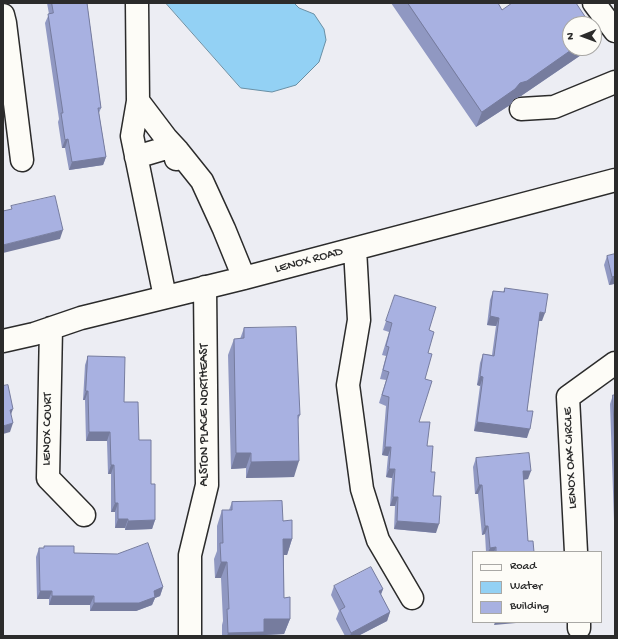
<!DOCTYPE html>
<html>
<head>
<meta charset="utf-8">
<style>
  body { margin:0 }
  #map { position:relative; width:618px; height:639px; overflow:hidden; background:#ecedf3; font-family:"Gochi Hand",sans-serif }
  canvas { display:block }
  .frame { position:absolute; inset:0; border:4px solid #2b2b2b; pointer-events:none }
  .legend { position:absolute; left:472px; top:551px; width:130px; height:72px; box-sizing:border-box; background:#fdfcf7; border:1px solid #a9a8a5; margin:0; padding:5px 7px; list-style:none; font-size:12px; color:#2b2b2b }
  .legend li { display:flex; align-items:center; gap:8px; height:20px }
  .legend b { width:20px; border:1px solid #a9a8a5 }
  .north { position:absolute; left:562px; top:16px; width:40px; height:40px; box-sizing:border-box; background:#fdfcf7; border:1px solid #a9a8a5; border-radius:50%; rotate:269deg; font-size:11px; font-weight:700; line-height:16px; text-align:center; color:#2b2b2b }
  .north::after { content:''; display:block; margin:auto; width:14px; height:18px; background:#2b2b2b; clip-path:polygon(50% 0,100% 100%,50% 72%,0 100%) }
</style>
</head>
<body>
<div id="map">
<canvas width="618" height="639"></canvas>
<div class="frame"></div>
<ul class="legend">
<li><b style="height:5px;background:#fdfcf7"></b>Road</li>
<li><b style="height:11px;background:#93d1f4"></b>Water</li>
<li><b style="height:11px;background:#a8b1e1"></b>Building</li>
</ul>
<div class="north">N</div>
</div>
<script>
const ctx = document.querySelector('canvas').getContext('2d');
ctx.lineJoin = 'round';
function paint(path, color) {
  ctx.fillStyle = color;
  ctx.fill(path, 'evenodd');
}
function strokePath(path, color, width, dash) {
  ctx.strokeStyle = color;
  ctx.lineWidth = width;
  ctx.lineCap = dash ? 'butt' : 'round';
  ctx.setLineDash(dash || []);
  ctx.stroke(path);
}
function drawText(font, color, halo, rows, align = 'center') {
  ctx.font = font + ' "Gochi Hand",sans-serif';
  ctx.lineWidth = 3.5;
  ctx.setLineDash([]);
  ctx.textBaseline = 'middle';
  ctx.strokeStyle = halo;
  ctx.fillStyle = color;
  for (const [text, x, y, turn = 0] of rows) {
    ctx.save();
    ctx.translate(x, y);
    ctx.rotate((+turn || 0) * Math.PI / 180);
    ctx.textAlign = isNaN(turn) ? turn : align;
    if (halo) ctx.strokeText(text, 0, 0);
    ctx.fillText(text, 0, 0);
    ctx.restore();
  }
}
const water = new Path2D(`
  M166,3H294L299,8L314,14L324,29L326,40L319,62L296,85L272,92L241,88Z`);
paint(water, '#93d1f4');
strokePath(water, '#698fa4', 1);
const minor = new Path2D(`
  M137,3L138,101L132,136L165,297
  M594,3L615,31
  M3,15L5,23L22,160
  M138,101L166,138L178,151L202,181L224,229L244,278
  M521,109L554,107L615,82
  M136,157L173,146L176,159
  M355,249L359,320L348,385L362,489L378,540L412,598
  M51,328L48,478L84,515
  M3,341L34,334L81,318L244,278L615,180
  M576,552L568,397L615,363
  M579,622V628
  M190,636V555L207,485L205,287`);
strokePath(minor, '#2b2b2b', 25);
strokePath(minor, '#fdfcf7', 22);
paint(new Path2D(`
  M47,3H87L101,108L99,113L106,157L103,165L69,170L65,148H62L58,122L59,119L45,23L49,14Z
  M391,3H498L502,10L570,48H586L584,53L521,96L514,99L510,105L476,127Z
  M615,254V288L614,284L609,285L604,265L607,256Z
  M505,288L542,321H539L527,411V438L474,431L480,386L477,385L480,363L483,354L492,355L496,326L487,325L490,300L493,291L503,292Z
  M395,295L429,330L425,379L419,422L427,446L431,472L436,533L394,529L395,506H390L392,478L386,477L388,456L382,455L386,406L379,403L386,380L380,379L386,356L382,355L389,332L383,330Z
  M244,328L300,415L298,420L294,477L246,478V468L231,469L228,355L234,339H240Z
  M88,356L124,402L139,440L151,484L155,520L152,529L125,530V528H115V512H111V474H108L107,441H86L85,400H83L85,365Z
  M613,395H615V600L614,553L615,550L610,404Z
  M476,458L528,479L523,480L528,541L534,552H486L485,534L482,535L478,494H475L473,467Z
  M232,502L283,521L292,539L287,555H284V598L290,619L284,634L264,635L263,636H222V625L223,621L221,578H215L214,559L217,551V526L222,510H229Z
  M44,546L74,553L163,587L160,596L155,598L152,605L136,611H90V605H49V599H37L36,557L39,548H44Z
  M334,586L383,589L381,595L390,612L387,621L358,636H345L336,619L339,611L331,595Z`), '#9098c2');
paint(new Path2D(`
  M574,48H586L584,53L521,96L514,99L510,105L476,127L482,112L520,83Z
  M68,139L65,148H62L65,140Z
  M106,157L103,165L69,170L72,162Z
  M63,230L60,239L3,253V245Z
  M615,276V282L614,284L609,285L612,277Z
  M540,312L545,313L542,321H537Z
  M490,316L499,318L496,326L487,325Z
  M480,376L483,377L480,386L477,385Z
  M86,391H88L85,400H83Z
  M13,409L10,417V410Z
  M477,422L530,429L527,438L474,431Z
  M13,423L10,432L3,434V426Z
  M89,432H110L107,441H86Z
  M385,447H391L388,456L382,455Z
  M236,453H251L246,468L231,469Z
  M299,461L294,477L246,478L251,462Z
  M111,465H114L111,474H108Z
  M389,469H395L392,478L386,477Z
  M523,471H531L528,479L519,480Z
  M479,485H482L478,494H475Z
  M393,497H398L395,506H390Z
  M115,503H118L115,512H111Z
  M118,519H128L125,528H115Z
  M155,520L152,529L125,530L128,521Z
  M397,521L439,524L436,533L394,529Z
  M485,526H488L485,534L482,535Z
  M283,539H292L287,555H278Z
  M496,547L494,552H488L490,548Z
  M221,562H227L221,578H215Z
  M163,587L160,596L155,598L152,605L136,611H90L94,603L154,591Z
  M383,589L379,598V591Z
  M40,591H52L49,599H37Z
  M52,596H94L90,605H49Z
  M390,612L387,621L358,636H350L351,633Z
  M264,619H290L284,634L264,635L263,636H227L228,633Z
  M495,622H527L494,625Z`), '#767c9e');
const building = new Path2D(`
  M52,3H87L101,108H98L106,157L72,162L68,139L65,140L61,113H63L48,14L53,13Z
  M408,3H498L502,10L512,3H576L590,24H570V48H574L527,81L520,83L515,89L482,112Z
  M55,196L63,230L3,245V211L12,209L11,206Z
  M615,254V276L612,277L607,256Z
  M505,288L548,294L545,313L540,312L527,411H533L530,429L477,422L483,377L480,376L483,354L494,356L499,318L490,316L493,291L504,292Z
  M395,295L436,307L429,330L434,332L428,353L432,354L425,379L432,381L419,422H430L427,446H433L431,472H435L433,496H441L439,524L397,521L398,497H393L395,469H389L391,447H385L389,397L382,395L389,372L383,370L389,347L386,346L392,323L386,321Z
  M296,327L300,415H298L299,461L251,462V453H236L234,339L244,338V328Z
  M88,356L125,357L124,402H138L139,440H151V484H155V520L128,521V519H118V503H115L114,465H111L110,432H89L88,391H86Z
  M8,385L13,409L10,410L13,423L3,426V386Z
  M613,395H615V447Z
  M529,453L531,471H523L528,541H533L534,552H496V547L490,548L488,526H485L482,485H479L476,458Z
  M282,501L283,521L292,520V539H283L284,598L290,597V619H264V632L228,633L227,609H229L227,562H221L220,543H223L222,510H232V502Z
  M148,543L163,587L154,591L155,597L139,603H94V596H52V591H40L39,548H44V546H74V553L117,554Z
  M371,567L383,589L379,591L390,612L351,633L340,610L345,607L334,586Z`);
paint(building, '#a8b1e1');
strokePath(building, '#767c9e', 1);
drawText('13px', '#2b2b2b', '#fdfcf7', [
  ["LENOX ROAD",309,261,-15],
  ["ALSTON PLACE NORTHEAST",205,415,-90],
  ["LENOX COURT",48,429,-89],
  ["LENOX OAK CIRCLE",571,458,-93]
]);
</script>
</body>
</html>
